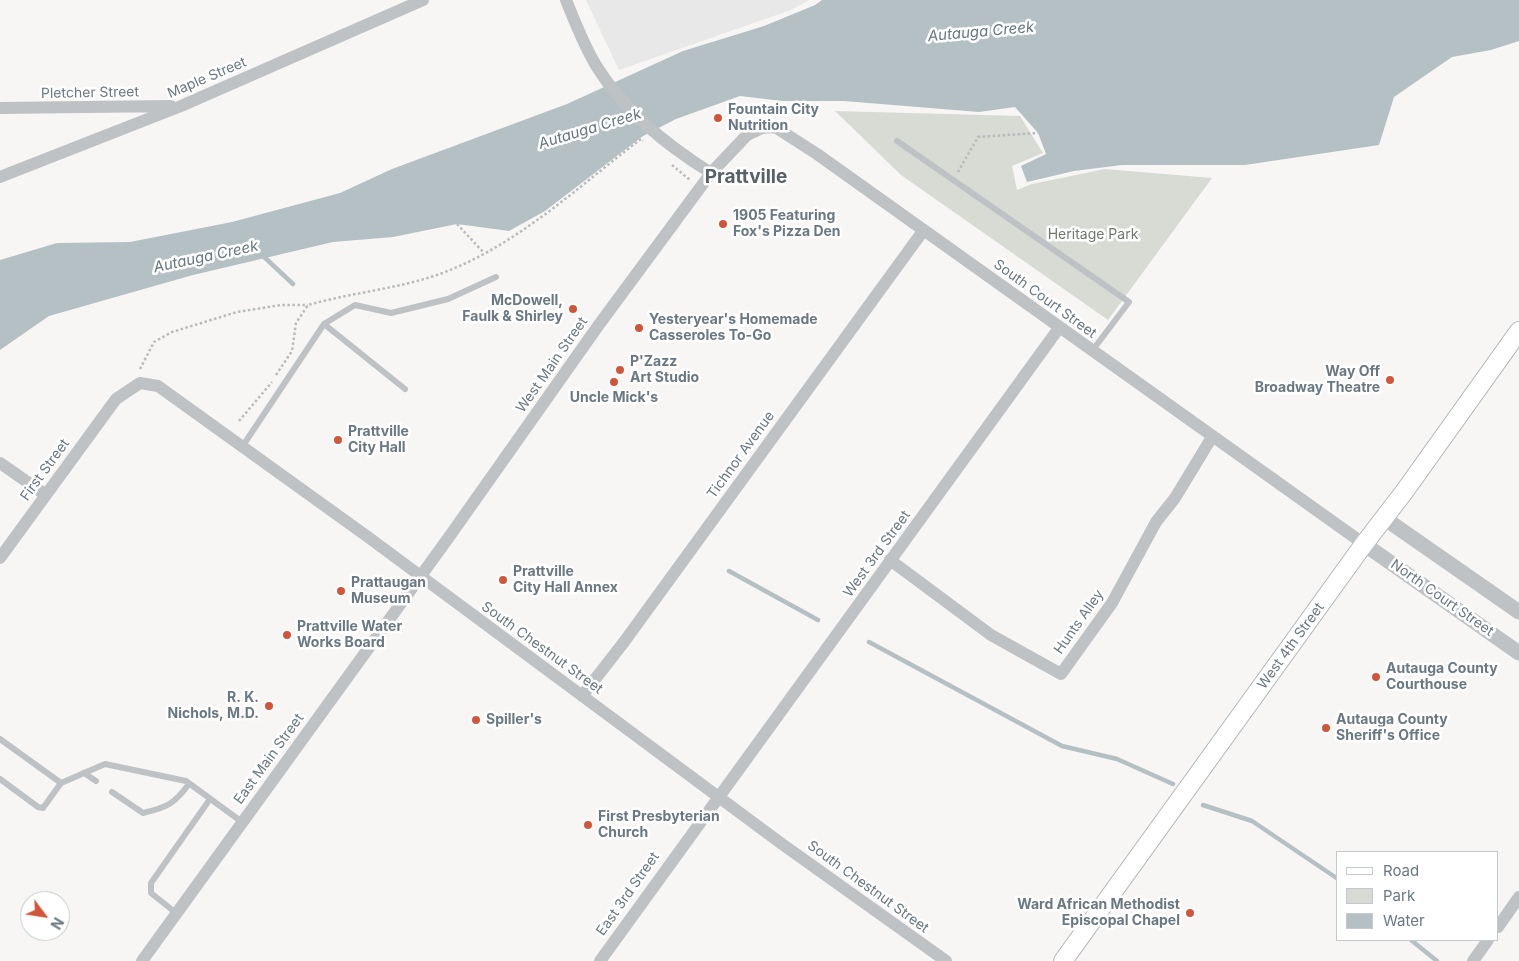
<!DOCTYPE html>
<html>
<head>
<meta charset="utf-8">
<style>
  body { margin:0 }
  #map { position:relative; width:1519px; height:961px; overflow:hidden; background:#f7f6f4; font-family:Inter,sans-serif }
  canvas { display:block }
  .legend { position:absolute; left:1336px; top:851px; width:162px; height:90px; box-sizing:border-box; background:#fff; border:1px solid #c3c9cd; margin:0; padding:6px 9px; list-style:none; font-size:15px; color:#697882 }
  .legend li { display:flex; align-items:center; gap:10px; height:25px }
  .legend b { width:25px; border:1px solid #c3c9cd }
  .north { position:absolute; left:20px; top:891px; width:50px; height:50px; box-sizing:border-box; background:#fff; border:1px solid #c3c9cd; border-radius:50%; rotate:121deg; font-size:14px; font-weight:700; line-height:20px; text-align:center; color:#697882 }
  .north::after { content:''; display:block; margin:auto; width:18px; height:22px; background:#d15539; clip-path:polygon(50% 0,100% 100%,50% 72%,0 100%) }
</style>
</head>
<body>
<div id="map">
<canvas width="1519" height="961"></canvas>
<ul class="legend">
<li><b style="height:6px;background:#fff"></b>Road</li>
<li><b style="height:14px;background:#d7dbd4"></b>Park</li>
<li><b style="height:14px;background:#b5c0c4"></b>Water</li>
</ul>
<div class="north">N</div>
</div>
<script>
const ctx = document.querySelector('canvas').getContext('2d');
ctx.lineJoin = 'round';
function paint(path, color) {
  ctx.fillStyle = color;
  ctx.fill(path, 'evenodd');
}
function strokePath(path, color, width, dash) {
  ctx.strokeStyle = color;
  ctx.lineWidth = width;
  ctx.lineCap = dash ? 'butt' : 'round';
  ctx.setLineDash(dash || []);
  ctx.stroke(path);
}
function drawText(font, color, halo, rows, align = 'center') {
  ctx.font = font + ' Inter,sans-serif';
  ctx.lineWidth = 5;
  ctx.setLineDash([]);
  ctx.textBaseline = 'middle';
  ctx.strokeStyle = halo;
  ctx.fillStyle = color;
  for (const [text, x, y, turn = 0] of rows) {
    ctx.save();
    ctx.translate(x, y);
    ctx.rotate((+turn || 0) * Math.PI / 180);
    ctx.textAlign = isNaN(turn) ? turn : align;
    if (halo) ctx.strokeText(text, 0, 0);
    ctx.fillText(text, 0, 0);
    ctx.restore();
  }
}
paint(new Path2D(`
  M586,0H809L791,10L619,70Z`), '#e7e8e7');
paint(new Path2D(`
  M835,111L1020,116L1043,153L1012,166L1017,190L1032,184L1105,169L1212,178L1108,320L901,175Z`), '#d7dbd4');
paint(new Path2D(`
  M822,0H1519V41L1491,50L1452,57L1394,97L1379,145L1245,165H1122L1074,171L1027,182L1021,166L1046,154L1038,133L1015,107L979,112L844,101H782L740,96L676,119L643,136L545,211L509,231L457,224L393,237L333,242L193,275L49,316L0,350V260L57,243L130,242L232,222L340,193L392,169L567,104L683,51L764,26L815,5Z`), '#b5c0c4');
strokePath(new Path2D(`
  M261,254L293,284
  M729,571L818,620
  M869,642L1062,746L1117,759L1173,784
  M1203,805L1252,821L1338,879
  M1411,940L1437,961`), '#b5c0c4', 4.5);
const secondary = new Path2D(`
  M1063,961L1364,544L1404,492L1519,331`);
strokePath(secondary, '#b1b6ba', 20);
strokePath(new Path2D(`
  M672,165L690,180
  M958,172L978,137L1038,133
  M457,224L484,253
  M140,369L154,342L172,332L237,312L281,305H308
  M276,375L292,351L296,323L308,305C350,293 396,289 437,275C516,247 576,188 641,139L643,141
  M239,421L272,382`), '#b8bbbd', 2.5, [2.5, 2.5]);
strokePath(new Path2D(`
  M897,141L1129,302L1092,351
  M324,324L405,389
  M242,447L324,324L355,305L391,313L448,299L496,277
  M0,739L61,783
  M84,773L96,781
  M0,779L38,807L43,808L61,783L105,764L186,781L242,822
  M112,792L143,813C168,807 174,804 189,784
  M176,913L151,893V883L210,799`), '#bec2c5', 6);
strokePath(new Path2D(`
  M566,0C575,22 584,46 597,67C625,112 666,145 711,173
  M0,108L171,106
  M0,177L181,106L423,0
  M0,463L46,495
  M0,558L116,399L140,383L158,386L368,537L782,844L946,961
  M890,560L991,635L1061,674L1112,603L1156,522L1175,498L1212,437
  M582,696L624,642L923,231
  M1498,927L1519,897
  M142,961L449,537L598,326L711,173L747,135L762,128L775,127L817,154L1364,544
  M600,961L1059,328
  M1473,961L1488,940`), '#bec2c5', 12);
strokePath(new Path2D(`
  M1384,518L1519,612
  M1364,544L1519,653`), '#bec2c5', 15);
strokePath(secondary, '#fff', 18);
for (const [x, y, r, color] of [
  [718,118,5,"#d15539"],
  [723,224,5,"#d15539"],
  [573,309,5,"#d15539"],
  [639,328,5,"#d15539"],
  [620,370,5,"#d15539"],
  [1390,380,5,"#d15539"],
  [614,382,5,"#d15539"],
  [338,440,5,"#d15539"],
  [503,580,5,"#d15539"],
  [341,591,5,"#d15539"],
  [287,635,5,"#d15539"],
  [1376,677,5,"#d15539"],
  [269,706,5,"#d15539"],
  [476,720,5,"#d15539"],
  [1326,728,5,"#d15539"],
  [588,825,5,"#d15539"],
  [1190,913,5,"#d15539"]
]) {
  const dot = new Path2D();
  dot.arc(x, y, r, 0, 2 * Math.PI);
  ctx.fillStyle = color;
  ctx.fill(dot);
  strokePath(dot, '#fff', 2);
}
drawText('14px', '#697882', '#fff', [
  ["Maple Street",207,78,-23],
  ["Pletcher Street",90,93,-1],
  ["South Court Street",1045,299,36],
  ["West Main Street",552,365,-55],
  ["Tichnor Avenue",741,455,-54],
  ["First Street",45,470,-54],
  ["West 3rd Street",877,554,-54],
  ["North Court Street",1442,598,35],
  ["Hunts Alley",1079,622,-55],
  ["West 4th Street",1291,646,-54],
  ["South Chestnut Street",542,648,36],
  ["East Main Street",269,759,-54],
  ["South Chestnut Street",868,887,36],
  ["East 3rd Street",628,894,-55]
]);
drawText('bold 14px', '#697882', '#fff', [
  ["Fountain City",728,110],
  ["Nutrition",728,126],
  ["1905 Featuring",733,216],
  ["Fox's Pizza Den",733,232],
  ["McDowell,",563,301,"right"],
  ["Faulk & Shirley",563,317,"right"],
  ["Yesteryear's Homemade",649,320],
  ["Casseroles To-Go",649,336],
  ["P'Zazz",630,362],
  ["Art Studio",630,378],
  ["Way Off",1380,372,"right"],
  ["Broadway Theatre",1380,388,"right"],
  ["Uncle Mick's",614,398,"center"],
  ["Prattville",348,432],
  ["City Hall",348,448],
  ["Prattville",513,572],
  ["City Hall Annex",513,588],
  ["Prattaugan",351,583],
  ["Museum",351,599],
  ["Prattville Water",297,627],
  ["Works Board",297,643],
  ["Autauga County",1386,669],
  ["Courthouse",1386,685],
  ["R. K.",259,698,"right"],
  ["Nichols, M.D.",259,714,"right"],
  ["Spiller's",486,720],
  ["Autauga County",1336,720],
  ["Sheriff's Office",1336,736],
  ["First Presbyterian",598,817],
  ["Church",598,833],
  ["Ward African Methodist",1180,905,"right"],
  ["Episcopal Chapel",1180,921,"right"]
], 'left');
drawText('14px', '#6c7a67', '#fff', [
  ["Heritage Park",1093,235]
]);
drawText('italic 15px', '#64787e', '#fff', [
  ["Autauga Creek",981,32,-5],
  ["Autauga Creek",590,129,-17],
  ["Autauga Creek",206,257,-12]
]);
drawText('bold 19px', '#566168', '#fff', [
  ["Prattville",746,177]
]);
</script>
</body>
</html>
